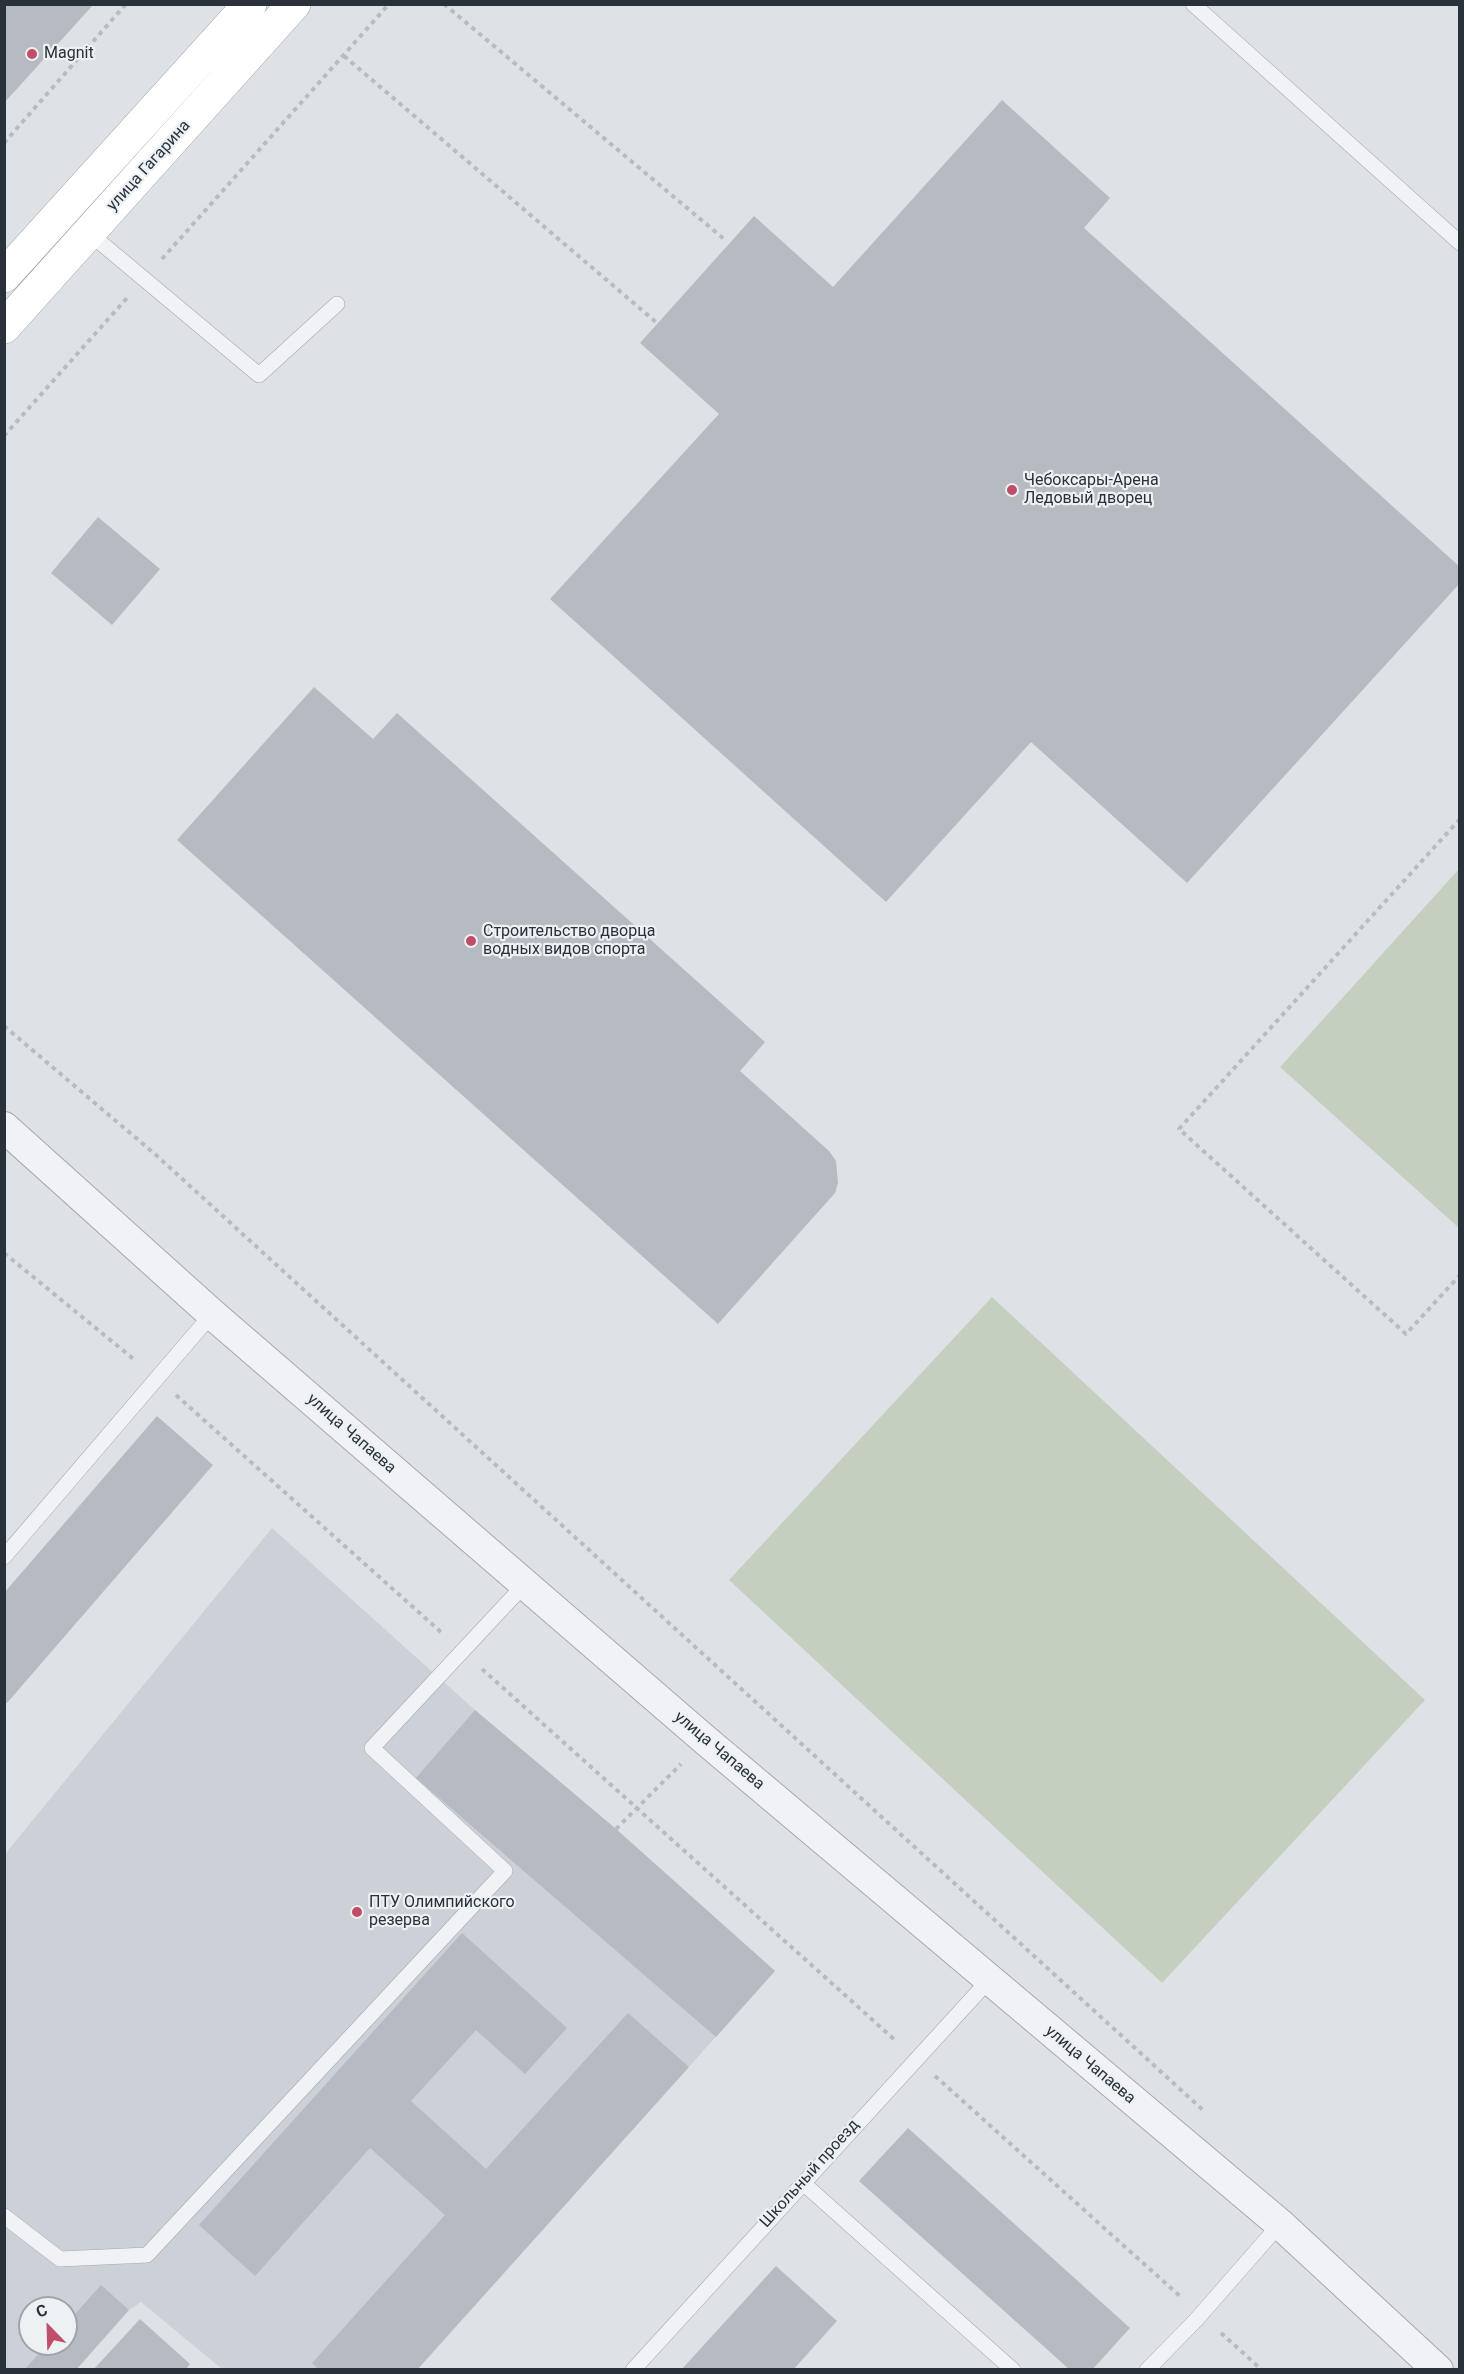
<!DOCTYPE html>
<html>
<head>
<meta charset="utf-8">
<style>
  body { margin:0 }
  #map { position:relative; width:1464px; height:2374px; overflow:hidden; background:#dee2e6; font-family:Roboto,sans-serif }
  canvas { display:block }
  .frame { position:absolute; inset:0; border:6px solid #29313b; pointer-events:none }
  .north { position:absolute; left:18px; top:2296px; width:60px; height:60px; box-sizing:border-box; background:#edf1f4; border:2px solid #9fa4aa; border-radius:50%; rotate:337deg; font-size:16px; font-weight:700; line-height:24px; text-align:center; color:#29313b }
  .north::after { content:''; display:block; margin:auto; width:21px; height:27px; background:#c04e68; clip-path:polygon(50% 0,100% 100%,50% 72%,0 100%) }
</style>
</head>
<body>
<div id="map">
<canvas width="1464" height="2374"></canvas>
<div class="frame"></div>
<div class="north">С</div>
</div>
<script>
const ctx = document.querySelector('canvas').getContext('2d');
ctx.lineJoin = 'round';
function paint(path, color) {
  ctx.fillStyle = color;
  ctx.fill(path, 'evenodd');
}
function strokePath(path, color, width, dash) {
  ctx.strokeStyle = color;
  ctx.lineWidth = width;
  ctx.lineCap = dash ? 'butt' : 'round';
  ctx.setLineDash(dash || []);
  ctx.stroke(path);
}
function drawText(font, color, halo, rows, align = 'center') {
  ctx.font = font + ' Roboto,sans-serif';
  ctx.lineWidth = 4.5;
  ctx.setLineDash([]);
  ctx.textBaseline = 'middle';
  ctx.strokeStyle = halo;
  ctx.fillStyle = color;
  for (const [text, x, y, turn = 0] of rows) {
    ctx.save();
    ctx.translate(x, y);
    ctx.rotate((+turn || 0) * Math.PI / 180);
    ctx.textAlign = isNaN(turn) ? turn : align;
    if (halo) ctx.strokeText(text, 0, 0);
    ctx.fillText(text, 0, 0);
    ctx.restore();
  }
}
paint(new Path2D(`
  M272,1528L475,1710L616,1829L775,1971L417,2369H222L141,2302L129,2310L76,2369L5,2370V1854ZM30,2308H66V2344H30Z`), '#ccd1d7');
paint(new Path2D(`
  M1459,869L1460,1225L1458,1227L1280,1067Z
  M992,1297L1425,1700L1162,1983L729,1580Z`), '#c5cfc0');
paint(new Path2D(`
  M4,4H94L4,103Z
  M1002,100L1110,198L1084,228L1460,567V583L1187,883L1031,742L886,902L550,599L719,414L640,343L754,216L833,287Z
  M98,517L160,569L112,625L51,573Z
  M314,687L373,739L397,713L765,1042L740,1071L829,1151L836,1161L838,1183L835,1193L718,1324L177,840Z
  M157,1416L213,1465L7,1703L4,1700V1593Z
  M475,1710L616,1829L775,1971L716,2037L416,1778Z
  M462,1933L567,2028L525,2074L476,2030L411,2101L486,2169L628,2013L689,2067L417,2370H319L312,2363L445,2215L370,2148L255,2276L199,2225Z
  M908,2128L1130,2328L1092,2370H1070L859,2181Z
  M776,2266L837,2321L793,2370H681Z
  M101,2285L129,2310L76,2370H24L48,2344H66V2324Z
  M140,2319L190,2364L185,2370H93Z`), '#b6bbc2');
const service = new Path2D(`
  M1193,4L1460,243
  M89,233L259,375L337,304
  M4,1557L212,1314
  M803,2183L1013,2370
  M4,2216L60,2259L147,2255L505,1871L372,1748L525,1584
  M633,2370L989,1980
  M1147,2370L1196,2320L1280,2224`);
const minor = new Path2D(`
  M4,1127L212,1314L704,1739L1280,2224L1438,2370`);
const primary = new Path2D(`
  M4,276L250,4
  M4,327L294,4`);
strokePath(service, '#a4a9af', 16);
strokePath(minor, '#a4a9af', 32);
strokePath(primary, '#9fa7b1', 34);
strokePath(new Path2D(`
  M444,4L724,239
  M344,56L657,323
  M4,143L126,4
  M162,259L389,4
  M4,436L127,298
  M1460,819L1179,1129L1406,1334L1460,1275
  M4,1026L156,1155L1204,2111
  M4,1253L136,1361
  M176,1395L443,1634
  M482,1669L896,2041
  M616,1829L681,1764
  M935,2076L1182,2298
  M1221,2333L1262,2370`), '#b8bcc1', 4, [4.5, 4.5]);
strokePath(service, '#f0f2f5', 15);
strokePath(minor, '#f0f2f5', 30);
strokePath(primary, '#fff', 33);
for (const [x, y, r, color] of [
  [32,54,6,"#c04e68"],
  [1012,490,6,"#c04e68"],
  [471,941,6,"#c04e68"],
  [357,1912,6,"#c04e68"]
]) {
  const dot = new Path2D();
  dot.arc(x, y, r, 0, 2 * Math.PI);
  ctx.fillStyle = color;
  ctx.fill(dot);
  strokePath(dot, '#edf1f4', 2);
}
drawText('16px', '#29313b', '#edf1f4', [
  ["Magnit",44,54],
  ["Чебоксары-Арена",1024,481],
  ["Ледовый дворец",1024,499],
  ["Строительство дворца",483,932],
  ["водных видов спорта",483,950],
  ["ПТУ Олимпийского",369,1903],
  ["резерва",369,1921]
], 'left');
drawText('16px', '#29313b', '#edf1f4', [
  ["улица Гагарина",149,166,-48],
  ["улица Чапаева",351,1434,41],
  ["улица Чапаева",719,1751,40],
  ["улица Чапаева",1090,2065,40],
  ["Школьный проезд",810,2174,-48]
]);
</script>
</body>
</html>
